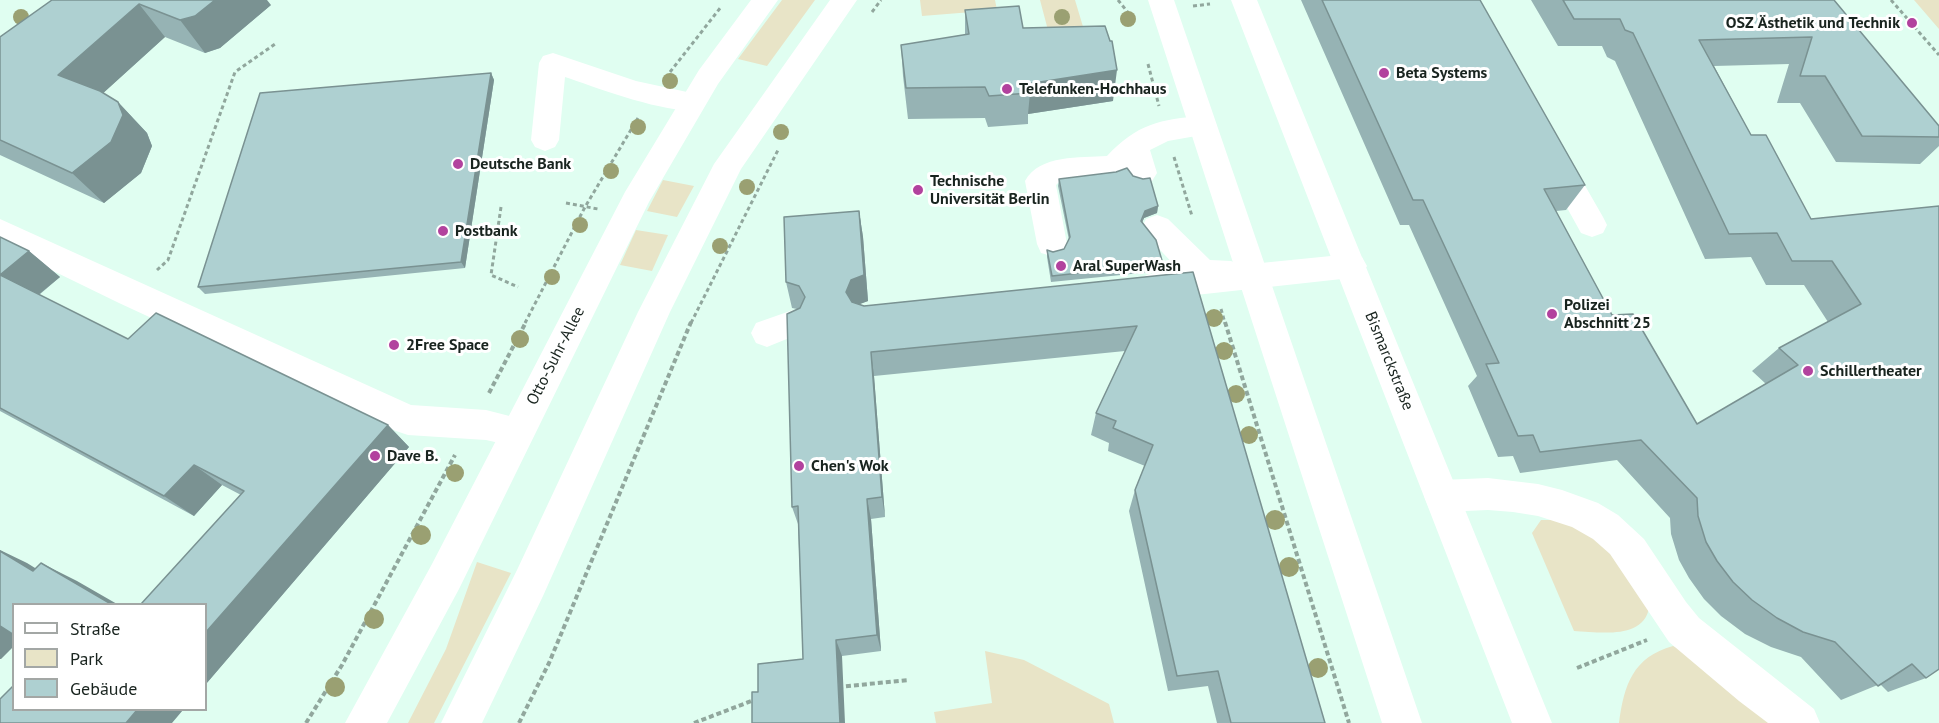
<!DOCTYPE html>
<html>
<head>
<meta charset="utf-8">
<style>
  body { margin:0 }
  #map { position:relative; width:1939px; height:723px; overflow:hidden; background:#e0fef1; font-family:"PT Sans",sans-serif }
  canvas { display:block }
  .legend { position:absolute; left:12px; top:603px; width:195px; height:108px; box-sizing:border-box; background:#fff; border:2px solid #a3a7a5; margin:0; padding:8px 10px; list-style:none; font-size:18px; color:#19241f }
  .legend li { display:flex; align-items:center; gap:12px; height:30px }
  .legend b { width:30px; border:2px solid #a3a7a5 }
</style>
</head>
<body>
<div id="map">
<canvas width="1939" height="723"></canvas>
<ul class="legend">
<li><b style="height:8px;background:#fff"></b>Straße</li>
<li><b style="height:16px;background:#e8e4c7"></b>Park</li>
<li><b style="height:16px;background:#aed0d1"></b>Gebäude</li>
</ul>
</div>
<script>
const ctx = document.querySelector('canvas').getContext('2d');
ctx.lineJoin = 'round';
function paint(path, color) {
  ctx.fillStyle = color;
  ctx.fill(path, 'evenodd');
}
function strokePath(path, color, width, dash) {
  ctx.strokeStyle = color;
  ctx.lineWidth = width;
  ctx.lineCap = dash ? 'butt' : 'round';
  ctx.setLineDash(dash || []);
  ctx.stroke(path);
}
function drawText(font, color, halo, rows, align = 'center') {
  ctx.font = font + ' "PT Sans",sans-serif';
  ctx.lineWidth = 6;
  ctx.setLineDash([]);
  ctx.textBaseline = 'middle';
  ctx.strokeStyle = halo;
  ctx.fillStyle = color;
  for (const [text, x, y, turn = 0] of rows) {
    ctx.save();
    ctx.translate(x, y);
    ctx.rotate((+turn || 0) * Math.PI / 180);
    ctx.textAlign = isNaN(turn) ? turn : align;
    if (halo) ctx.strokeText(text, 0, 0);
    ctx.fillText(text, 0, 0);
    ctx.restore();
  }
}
paint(new Path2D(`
  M782,0H815L767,66L738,59Z
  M920,0H995L997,10L922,16Z
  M1040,0H1075L1084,30L1049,34Z
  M1914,0H1939V29Z
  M663,180L694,186L677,217L647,211Z
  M636,230L668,235L652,271L620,265Z
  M1541,520H1567L1609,546L1649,608C1643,640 1599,632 1574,631L1532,533Z
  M477,562L511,573L434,723H408L446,649Z
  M1673,646L1691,654L1772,723H1619C1624,685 1633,657 1673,646Z
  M985,651L1024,660L1109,704L1114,723H936L934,712L992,703Z`), '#e8e4c7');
strokePath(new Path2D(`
  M1118,0L1134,20
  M1891,0L1939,55
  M1193,6L1210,4
  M872,12L881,0
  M1148,64L1159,106
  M670,72L721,7
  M1174,157L1192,216
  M566,203L598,209
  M501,207L491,275L518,287
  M157,270L168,260L235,72L275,44
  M1221,309L1225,323
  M525,323L585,207L638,118
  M691,323L778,150`), '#91a79d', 3, [4, 3]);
strokePath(new Path2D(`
  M1225,322L1349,723
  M489,393L526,322
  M1577,668L1647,640
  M838,687L909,680
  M306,723L342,665L455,455
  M519,723L549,663L691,322
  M694,723L754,700`), '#91a79d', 4, [5, 3]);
paint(new Path2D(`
  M553,53L636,81L701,95L705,102L701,109C673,117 595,87 565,77L559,140L555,147L545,151L535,147L531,140L539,63L543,56Z
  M1203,116L1213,119L1217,126L1213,133L1168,141L1150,150L1157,173L1152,181L1142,184L1132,181L1127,172L1115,177L1059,182L1056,185L1067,244L1063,253L1052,256L1041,253L1037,244L1025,181C1040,154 1080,158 1107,156C1137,124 1160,119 1203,116Z
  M1554,146L1564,149L1603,217L1607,225L1603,233L1592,237L1581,233L1539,157L1544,149Z
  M1157,215L1168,219L1210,260L1231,261L1241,265L1351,254L1362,257L1367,266L1362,275L1351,278L1150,300L1139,296L1134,287L1139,278L1150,274L1180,271L1146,235L1142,227L1146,219Z
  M0,219L411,405L486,410L529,421L534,432L529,443L517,447L486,440L408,435L396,431L119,303L0,245Z
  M793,310L804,314L809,323L804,332L767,347L756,343L751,333L756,323Z
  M1488,478L1538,484L1562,490L1598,503L1618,515L1644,539L1686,602L1699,618L1814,709L1820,723H1768L1739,701L1669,642L1610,554L1593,539L1572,527L1538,516L1513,512L1488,510L1442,512L1429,508L1424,496L1429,484L1442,480Z`), '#fff');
paint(new Path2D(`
  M751,0H778L718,84L649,202L459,589L387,723H345L432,564L625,192L699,70Z
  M830,0H857L741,169L670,312L543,596L482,723H441L517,570L638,312L714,164Z
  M1148,0H1174L1422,723H1382Z
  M1231,0H1257L1552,723H1512Z`), '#fff');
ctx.fillStyle = '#9aa072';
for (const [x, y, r] of [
  [21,17,8],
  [1062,17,8],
  [1128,19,8],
  [670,81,8],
  [638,127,8],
  [781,132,8],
  [611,171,8],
  [747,187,8],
  [580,225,8],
  [720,246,8],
  [552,277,8],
  [1214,318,9],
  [520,339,9],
  [1224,351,9],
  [1236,394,9],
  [1249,435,9],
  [455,473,9],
  [1275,520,10],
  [421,535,10],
  [1289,567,10],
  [374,619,10],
  [1318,668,10],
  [335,687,10]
]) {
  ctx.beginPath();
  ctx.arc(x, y, r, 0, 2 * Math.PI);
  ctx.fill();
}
paint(new Path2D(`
  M52,0L271,5L220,48L205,53L165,37L103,93L118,102L147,133L152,146L141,173L104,203L0,155V37Z
  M1301,0H1480L1585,185L1566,210L1556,211L1612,315L1697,424L1766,384L1752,371L1779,348L1828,322L1804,285H1766L1751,257L1705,259L1615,61L1607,57L1602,46H1558L1531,0H1834L1939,126V146L1920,164L1836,162L1800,103H1777L1789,64L1714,66L1751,135L1811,219L1939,206L1926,678L1888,692L1880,684L1841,700L1801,657L1771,647L1745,634L1721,616L1704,599L1689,578L1679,560L1671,534L1670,518L1617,460L1520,473L1513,456L1498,457L1468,386L1477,376L1409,225H1400Z
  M965,10L1023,28L1113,101L1028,114V124L988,127L985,118L908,119L903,76L901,45L965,35Z
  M491,73L494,80L465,268L205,294L198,287Z
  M1133,176L1158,206L1157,213L1144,218L1142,222L1163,264L1161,271L1051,282L1047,257V250L1053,252L1064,249L1069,240L1058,186L1059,179Z
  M859,211L863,237L868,301L859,304L864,306L1193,272L1325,723H1217L1208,686L1168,691L1129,511L1135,490L1145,466L1108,451L1109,443L1091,435L1096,413L1125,351L874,376L885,517L871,519L881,651L842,656L758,692L803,659L798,524L792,507L797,309L792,308L786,282Z
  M0,237L29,251L60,277L39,295L128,339L388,425L409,447L206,684V604L241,495L222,485L194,516L0,411Z`), '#96b3b4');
paint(new Path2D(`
  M215,0H267L271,5L220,48L205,53L180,20Z
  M139,4L165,37L89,106L58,75Z
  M1117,70L1113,101L1028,114L1030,93L1027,84Z
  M491,73L494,80L465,268L461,262Z
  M118,102L147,133L152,146L141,173L104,203L72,173Z
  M1158,206L1157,213L1144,218L1140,228L1145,211Z
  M859,211L863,237L868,301L855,306L846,292Z
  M29,251L60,277L32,300L0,275Z
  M871,352L874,376L885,517L882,497Z
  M388,425L409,447L206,684V632Z
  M194,465L222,485L194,516L164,496Z
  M867,499L871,519L881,651L877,635Z
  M0,550L27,563L69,589L33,571L0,551Z
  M41,563L77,581L117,604H111Z
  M0,623L14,629V646L1,659H0Z
  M836,640L842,656L845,723H840Z
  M137,710H183L172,723H126Z`), '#7a9292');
const building = new Path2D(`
  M52,0H215L195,16L180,20L139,4L58,75L100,91L118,102L123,115L111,142L72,173L0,140V37Z
  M1322,0H1480L1585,185L1544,189L1612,315L1633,314L1697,424L1798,365L1779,348L1861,304L1832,261H1792L1777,233L1729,234L1633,33L1625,30L1620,19H1574L1563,0H1834L1939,126V137L1862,136L1825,76H1800L1812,37L1699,40L1751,135H1766L1811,219L1939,206V669L1926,678L1912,664L1878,686L1835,642L1803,632L1777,618L1752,600L1733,582L1717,561L1706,542L1698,516L1697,498L1641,440L1540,452L1533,435L1518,436L1486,364L1499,363L1423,200H1413Z
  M1019,6L1023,28L1105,26L1110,41H1112L1117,70L1027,84L1030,93L989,96L985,87L906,88L901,45L969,34L965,10Z
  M491,73L461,262L198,287L260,93Z
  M1127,168L1133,176L1143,179L1150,178L1158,206L1145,211L1141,221L1156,240L1163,264L1052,276L1047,250L1053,252L1064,249L1070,237L1059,179L1116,172Z
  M859,211L864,275L851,280L846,292L852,302L864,306L1193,272L1325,723H1231L1218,671L1177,676L1135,490L1153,445L1113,428L1116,421L1096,413L1137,326L871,352L882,497L867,499L877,635L836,640L840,723H752V692H758V664L803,659L798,506L792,507L787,314L800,308L805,297L799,286L786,282L784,217Z
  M0,237L29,251L0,275L128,339L156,313L388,425L206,632V604H141L244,491L194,465L164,496L0,408Z
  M0,551L33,571L41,563L111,604H14V635L0,626Z
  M14,685V710H137L126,723H0V699Z`);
paint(building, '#aed0d1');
strokePath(building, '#7a9292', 1.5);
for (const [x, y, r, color] of [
  [1912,23,6,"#b2429e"],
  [1384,73,6,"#b2429e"],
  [1007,89,6,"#b2429e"],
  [458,164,6,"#b2429e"],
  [918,190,6,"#b2429e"],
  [443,231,6,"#b2429e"],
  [1061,266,6,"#b2429e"],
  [1552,314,6,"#b2429e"],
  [394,345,6,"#b2429e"],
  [1808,371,6,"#b2429e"],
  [375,456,6,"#b2429e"],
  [799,466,6,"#b2429e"]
]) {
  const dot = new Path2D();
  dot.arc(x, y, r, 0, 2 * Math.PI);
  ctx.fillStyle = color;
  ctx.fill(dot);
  strokePath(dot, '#fff', 2);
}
drawText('bold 16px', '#19241f', '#fff', [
  ["OSZ Ästhetik und Technik",1900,23,"right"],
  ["Beta Systems",1396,73],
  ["Telefunken-Hochhaus",1019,89],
  ["Deutsche Bank",470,164],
  ["Technische",930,181],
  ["Universität Berlin",930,199],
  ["Postbank",455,231],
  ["Aral SuperWash",1073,266],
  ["Polizei",1564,305],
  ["Abschnitt 25",1564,323],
  ["2Free Space",406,345],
  ["Schillertheater",1820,371],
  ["Dave B.",387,456],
  ["Chen's Wok",811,466]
], 'left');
drawText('16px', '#19241f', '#fff', [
  ["Otto-Suhr-Allee",556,356,-63],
  ["Bismarckstraße",1389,361,68]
]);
</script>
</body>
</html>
